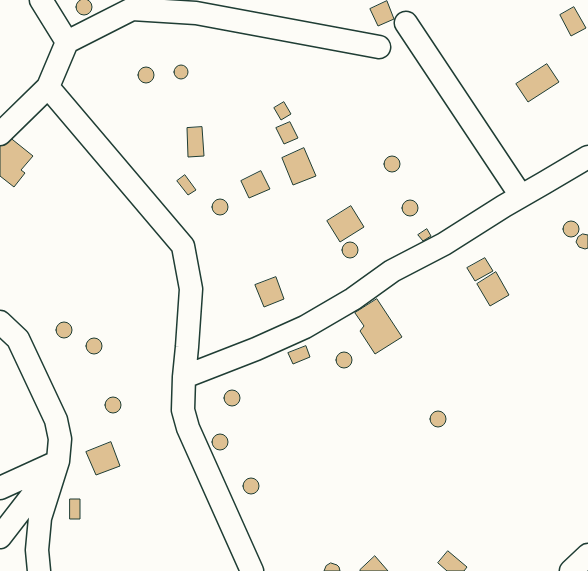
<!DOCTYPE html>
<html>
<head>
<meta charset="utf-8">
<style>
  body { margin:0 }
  canvas { display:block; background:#fdfcf7 }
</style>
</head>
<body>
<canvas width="588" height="571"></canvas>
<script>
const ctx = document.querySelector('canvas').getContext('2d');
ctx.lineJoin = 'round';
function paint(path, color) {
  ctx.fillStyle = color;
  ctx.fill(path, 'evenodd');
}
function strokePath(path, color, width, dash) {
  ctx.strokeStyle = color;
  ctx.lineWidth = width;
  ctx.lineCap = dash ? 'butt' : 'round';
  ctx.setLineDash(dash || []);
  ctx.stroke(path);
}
const building = new Path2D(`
  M76 7a8 8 0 1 1 16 0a8 8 0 1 1-16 0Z
  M387,1L394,19L378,26L370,9Z
  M574,7L586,28L571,36L560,15Z
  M547,64L559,82L528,102L516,84Z
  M174 72a7 7 0 1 1 14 0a7 7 0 1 1-14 0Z
  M138 75a8 8 0 1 1 16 0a8 8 0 1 1-16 0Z
  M284,102L291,114L281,120L274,108Z
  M290,122L298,138L284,144L276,128Z
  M202,127L204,156L188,157L187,128Z
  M8,136L33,156L21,170L25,173L14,187L0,176V146Z
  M304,148L316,176L293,185L282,158Z
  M384 164a8 8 0 1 1 16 0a8 8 0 1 1-16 0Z
  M261,171L270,189L249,198L241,181Z
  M185,175L196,190L188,195L177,181Z
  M212 207a8 8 0 1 1 16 0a8 8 0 1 1-16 0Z
  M402 208a8 8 0 1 1 16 0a8 8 0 1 1-16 0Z
  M351,206L364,227L340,242L327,221Z
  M563 229a8 8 0 1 1 16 0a8 8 0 1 1-16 0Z
  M427,229L431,236L423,241L418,235Z
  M583,234L588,235V248L585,249L579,247L576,242L578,237Z
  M342 250a8 8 0 1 1 16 0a8 8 0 1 1-16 0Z
  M485,258L493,271L475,281L467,268Z
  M496,272L509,295L490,306L477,284Z
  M276,277L284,299L264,307L255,285Z
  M377,299L402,337L375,354L360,331L364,326L355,313Z
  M56 330a8 8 0 1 1 16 0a8 8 0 1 1-16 0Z
  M86 346a8 8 0 1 1 16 0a8 8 0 1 1-16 0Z
  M306,346L310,357L293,364L288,353Z
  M336 360a8 8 0 1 1 16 0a8 8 0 1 1-16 0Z
  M224 398a8 8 0 1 1 16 0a8 8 0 1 1-16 0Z
  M105 405a8 8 0 1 1 16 0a8 8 0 1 1-16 0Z
  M430 419a8 8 0 1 1 16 0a8 8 0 1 1-16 0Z
  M212 442a8 8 0 1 1 16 0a8 8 0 1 1-16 0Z
  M111,442L120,466L96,475L86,452Z
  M243 486a8 8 0 1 1 16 0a8 8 0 1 1-16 0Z
  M70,499H80V519H70Z
  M448,551L467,567L464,571H447L438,563Z
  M375,556L388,571H360V570Z
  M331,563L337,565L339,567L340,571H324L326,566Z`);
paint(building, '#dec092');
strokePath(building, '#1f3d34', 1);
const minor = new Path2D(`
  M41,0L67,42L132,9L196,13L379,47
  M406,23L521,196
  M48,87L183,246L191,289L187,347L184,377L183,410L188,428L252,571
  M0,134L48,87L67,42
  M0,322L18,339L56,420L60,439L58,461L40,518L37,550L39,571
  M184,377L256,349L305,327L353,299L392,271L444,244L504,206L544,183L588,157
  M0,488L55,463
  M0,537L48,475
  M571,571L588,555`);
strokePath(minor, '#1f3d34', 25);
strokePath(minor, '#fdfcf7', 22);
</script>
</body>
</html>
